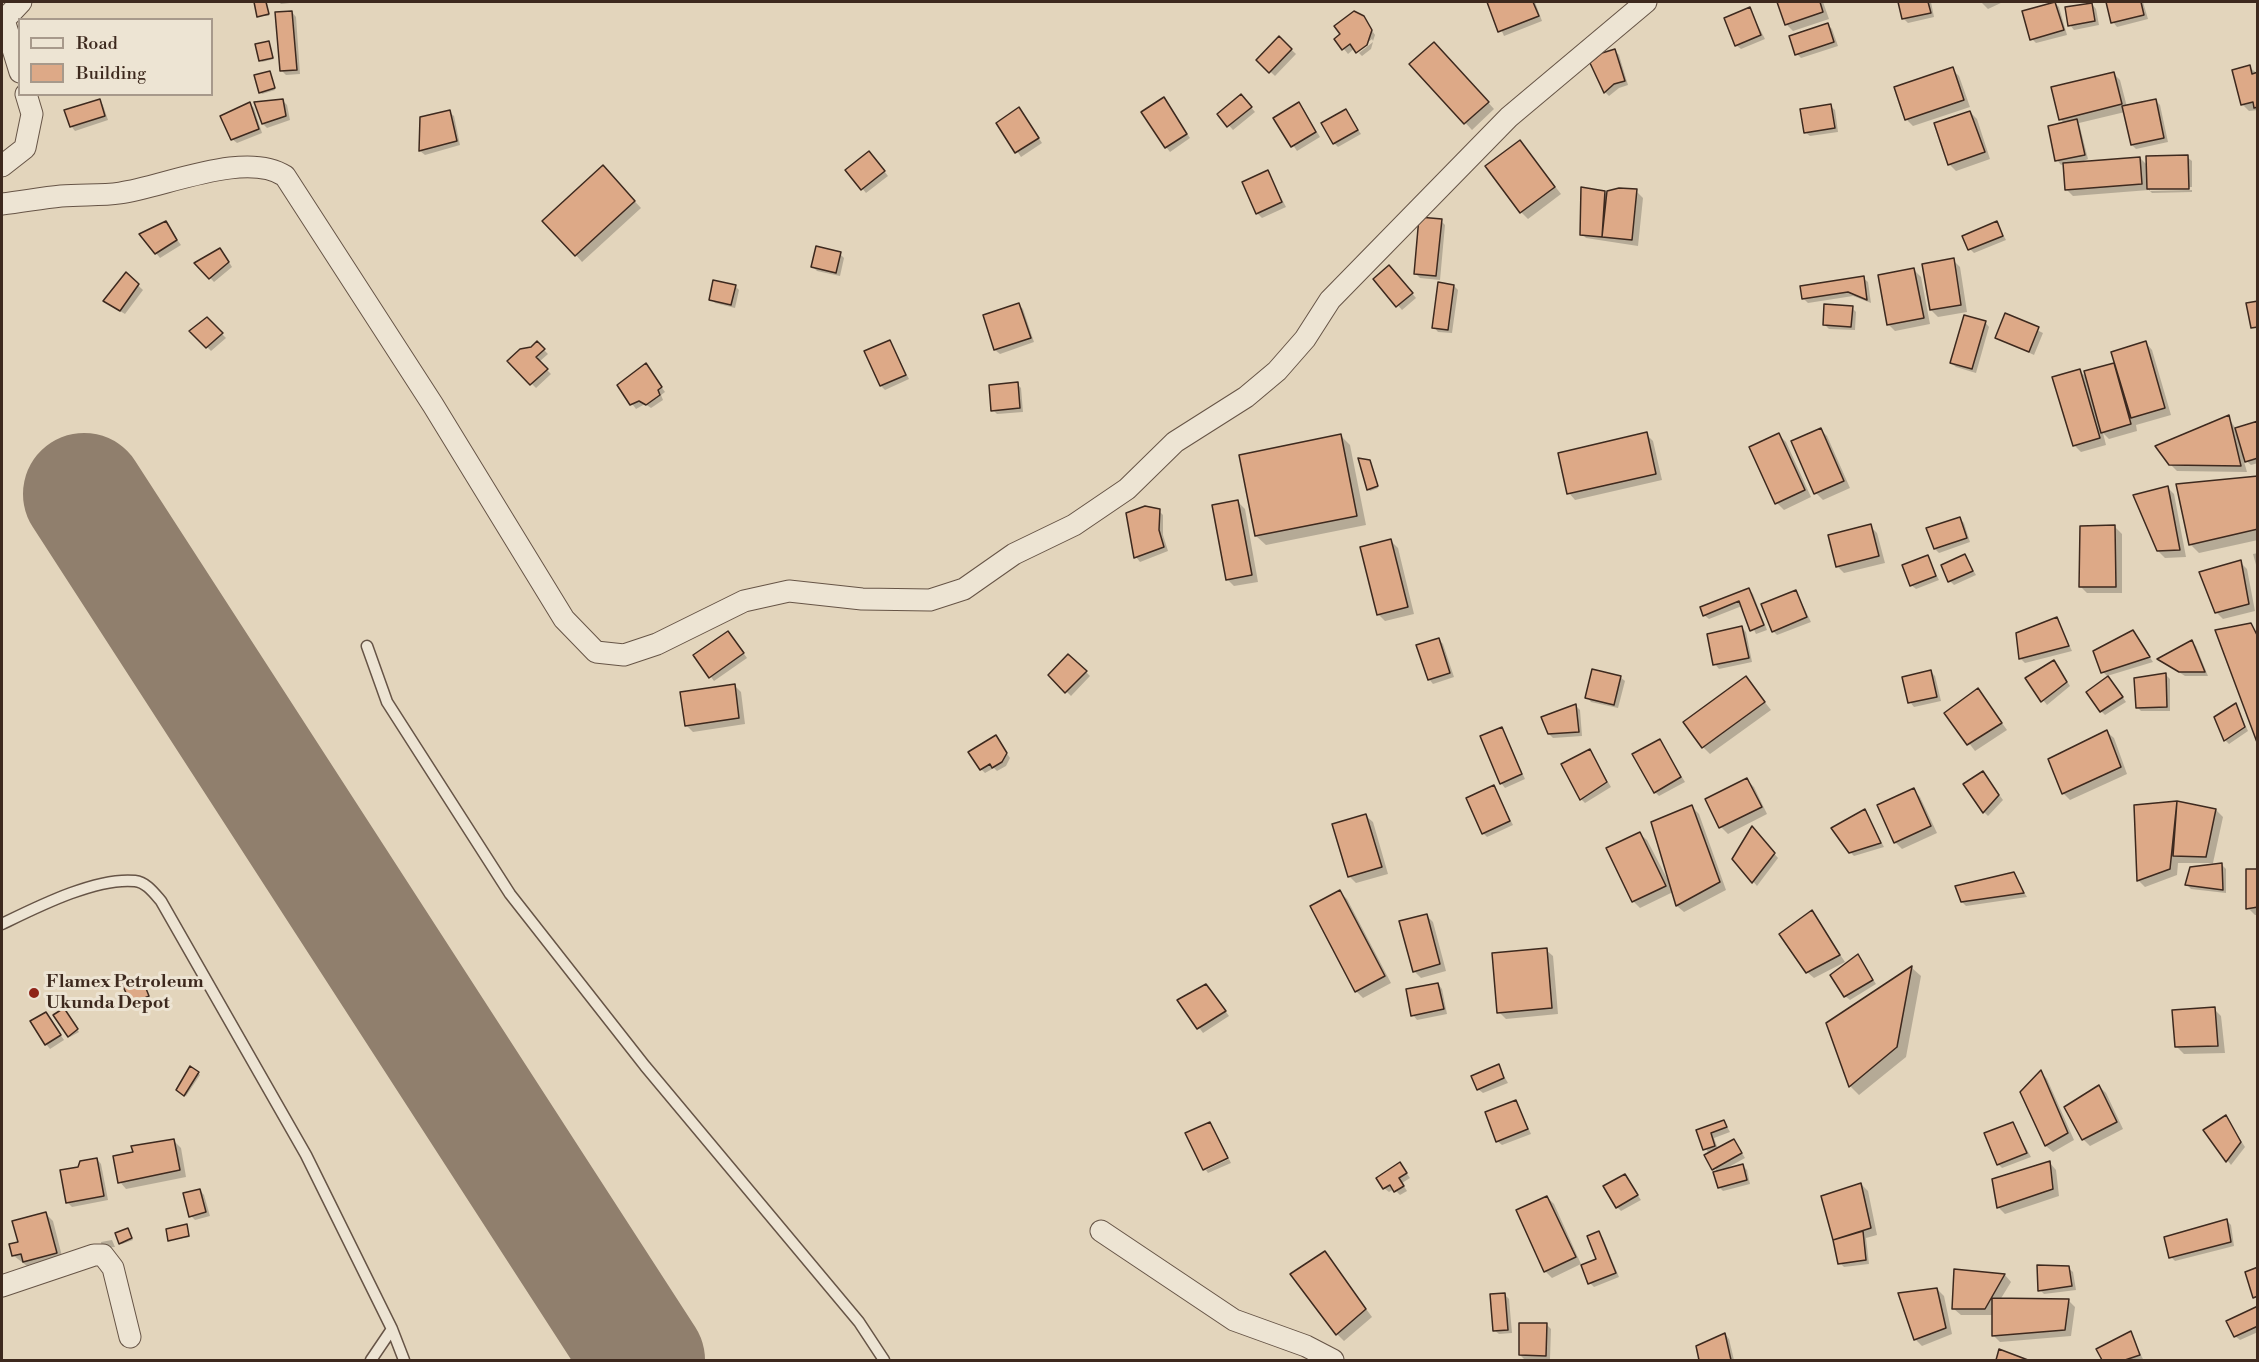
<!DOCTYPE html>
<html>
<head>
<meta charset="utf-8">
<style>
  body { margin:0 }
  #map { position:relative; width:2259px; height:1362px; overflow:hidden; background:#e3d5bc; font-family:"Libre Bodoni",serif }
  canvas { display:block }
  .frame { position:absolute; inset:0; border:3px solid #3d291e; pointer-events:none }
  .legend { position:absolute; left:18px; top:18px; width:195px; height:78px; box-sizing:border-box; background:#ede4d3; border:2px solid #a7998b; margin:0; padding:8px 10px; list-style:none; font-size:18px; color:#3d291e }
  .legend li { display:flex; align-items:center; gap:12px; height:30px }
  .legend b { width:30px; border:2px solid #a7998b }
</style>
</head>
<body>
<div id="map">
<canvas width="2259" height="1362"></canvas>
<div class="frame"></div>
<ul class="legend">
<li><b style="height:8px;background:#ede4d3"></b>Road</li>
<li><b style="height:16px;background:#dda987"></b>Building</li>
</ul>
</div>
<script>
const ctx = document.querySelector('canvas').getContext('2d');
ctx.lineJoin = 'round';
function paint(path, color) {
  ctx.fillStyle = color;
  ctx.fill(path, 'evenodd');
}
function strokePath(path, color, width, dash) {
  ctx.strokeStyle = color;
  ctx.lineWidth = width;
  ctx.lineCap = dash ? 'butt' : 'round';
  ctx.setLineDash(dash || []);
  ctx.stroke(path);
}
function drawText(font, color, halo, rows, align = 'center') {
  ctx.font = font + ' "Libre Bodoni",serif';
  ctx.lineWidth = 6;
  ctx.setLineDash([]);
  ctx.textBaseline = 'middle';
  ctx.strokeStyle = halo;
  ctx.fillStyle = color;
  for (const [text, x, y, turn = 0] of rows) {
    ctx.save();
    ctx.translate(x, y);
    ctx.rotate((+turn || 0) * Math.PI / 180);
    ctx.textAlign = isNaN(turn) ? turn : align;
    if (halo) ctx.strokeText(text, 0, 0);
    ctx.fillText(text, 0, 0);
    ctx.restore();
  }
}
paint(new Path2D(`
  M255,2H266L269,16H258Z
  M279,2H298L281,4Z
  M1493,2H1535L1542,21L1504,36L1489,3Z
  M1779,2H1823L1829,19L1793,31L1786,24Z
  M1900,2H1931L1934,17L1908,23L1903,18Z
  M1981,2H2003L1988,9Z
  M2108,2H2143L2148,19L2117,27L2113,22Z
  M2055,3L2059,7L2067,35L2036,43L2032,39Z
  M2092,4L2096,9L2099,25L2074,30L2070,25Z
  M1749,8L1765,39L1741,49L1736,45Z
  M292,12L296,17L300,74L286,75L281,70Z
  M1363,17L1375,35L1373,41L1372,39L1357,51L1355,48L1348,54L1336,39Z
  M1828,25L1832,29L1838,46L1801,58L1797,54Z
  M1279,38L1296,54L1275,76L1258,60Z
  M269,42L274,59L262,62L260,60Z
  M1373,42L1371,49L1362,56L1359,53Z
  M1441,50L1494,109L1472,130L1411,64Z
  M1615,51L1619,55L1628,85L1619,88L1609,96L1605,92Z
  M2249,67L2258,74V110L2249,111L2242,104Z
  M1952,69L1959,76L1970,107L1913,126L1906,119Z
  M269,72L275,90L262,94L260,92Z
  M2113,73L2120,80L2127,107L2155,100L2160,105L2168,142L2136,149L2132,145L2125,112L2079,123L2088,159L2079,163L2140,158L2148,166L2187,157L2192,161V187L2150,188V191L2192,190V192L2152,193L2149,190L2073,196L2066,189L2064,164L2061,165L2057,160L2065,124L2060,119Z
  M99,100L103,105L108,120L75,131L71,126Z
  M282,100L287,105L290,120L267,128L263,124Z
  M1245,100L1255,112L1233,130L1219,114Z
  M1168,103L1190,138L1170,152L1166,147Z
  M250,104L254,108L262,133L237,143L232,139Z
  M1830,106L1835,110L1838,132L1810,136L1805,132Z
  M1303,108L1320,137L1297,151L1275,118Z
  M1346,111L1361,134L1338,147L1334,143Z
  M449,112L454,116L460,145L425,155L420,151L422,118Z
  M1970,112L1977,119L1990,159L1956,171L1949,164Z
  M1023,114L1042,143L1021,157L998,123Z
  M1520,142L1561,194L1528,219L1521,212Z
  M873,157L888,176L866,193L847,170Z
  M1268,172L1286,207L1262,218L1257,213Z
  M609,174L641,208L582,262L576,255Z
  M1636,191L1643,198L1638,246L1586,238L1582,234L1605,192L1608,195Z
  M1441,221L1445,225L1440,280L1420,278L1416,274Z
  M165,223L181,245L160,258L141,234Z
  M1997,223L2006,240L1974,253L1970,249Z
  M224,254L232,267L214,282L196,263Z
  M840,254L844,258L840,276L817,271L813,267Z
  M1953,260L1960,267L1967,312L1938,317L1931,310Z
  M1914,270L1921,277L1930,324L1895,331L1888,324Z
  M1393,271L1416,298L1402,310L1375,279Z
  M126,274L143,290L125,314L110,305Z
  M1863,278L1868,282L1871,303L1853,296L1808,303L1803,298Z
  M735,286L739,290L735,308L715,303L711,299Z
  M1454,286L1458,290L1452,333L1438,332L1434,327Z
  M1019,305L1023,309L1034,342L1000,354L995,350L984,316Z
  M1852,308L1856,312L1855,330L1829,329L1824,324Z
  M2006,315L2043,333L2034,355L1997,337Z
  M207,319L226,338L211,351L191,331Z
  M1985,322L1989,327L1976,373L1956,367L1951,363Z
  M890,341L909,379L885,390L881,386Z
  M537,343L548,354L539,362L551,374L536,388L509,361Z
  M2146,343L2152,350L2171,415L2136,425L2137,431L2109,439L2103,433L2106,445L2081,452L2074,445L2079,370L2087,378L2085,372L2116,364Z
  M646,365L665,392L661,395L663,400L651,408L645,404L636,409L619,386Z
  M1017,384L1021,388L1023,412L997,414L993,410Z
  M2228,417L2236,429L2258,422V463L2251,465L2243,458L2247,472L2177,471L2170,464Z
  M1820,429L1827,436L1850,488L1823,500L1816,493L1793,442Z
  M1646,434L1653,441L1662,480L1575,500L1569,493Z
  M1340,435L1350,445L1366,525L1266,545L1256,536L1240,456Z
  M1779,435L1786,442L1811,497L1784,510L1777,503L1751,448Z
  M1369,462L1378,488L1370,491L1368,489Z
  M2258,478V540L2199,553L2190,544Z
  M2167,487L2174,494L2186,557L2165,558L2158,551Z
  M1238,502L1245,509L1258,582L1234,586L1227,579Z
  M1159,511L1163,515V535L1168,551L1140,562L1136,557L1128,514Z
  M1960,519L1964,523L1970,542L1939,553L1935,549Z
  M1870,526L1877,533L1885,563L1844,573L1837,566Z
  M2115,527L2122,534V593H2087L2080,586Z
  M1391,541L1398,548L1414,614L1385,621L1378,614Z
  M2258,553V572L2253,554Z
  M1965,556L1976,575L1954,585L1950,581Z
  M1927,557L1939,580L1916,589L1911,585Z
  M2240,562L2247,569L2255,611L2223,619L2216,612Z
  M1749,589L1753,594L1767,630L1756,634L1742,606L1709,619L1704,615Z
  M1796,591L1811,622L1777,635L1773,631Z
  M2057,619L2072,651L2025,663L2020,658Z
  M1742,628L1746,632L1752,662L1719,669L1715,664Z
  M2133,632L2153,662L2107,676L2103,672Z
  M732,637L747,658L714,681L695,656Z
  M1439,640L1443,644L1454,677L1433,684L1429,679Z
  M2192,642L2196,646L2208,676H2185L2160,660Z
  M2054,661L2070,686L2047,705L2027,679Z
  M1086,672L1090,676L1071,696L1050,675Z
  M1931,672L1935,676L1941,701L1914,707L1910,702Z
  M2165,674L2170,679V711H2141L2137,707Z
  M1620,677L1625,681L1618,708L1591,702L1587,697Z
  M1746,678L1771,710L1710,754L1703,747Z
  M2112,682L2126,702L2105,715L2101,711Z
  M734,685L741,692L745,724L693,732L686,725Z
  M1978,690L2007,730L1975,751L1946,713Z
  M2236,705L2248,731L2229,744L2225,740Z
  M1576,706L1580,710L1582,736L1553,738L1549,734Z
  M1502,729L1525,779L1505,788L1501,783Z
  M2107,732L2114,738L2127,774L2070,800L2063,793Z
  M996,737L1010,758L1006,766L997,771L994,768L985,773L981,769Z
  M1660,741L1685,782L1659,796L1655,792Z
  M1590,751L1611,787L1585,803L1581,799Z
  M1987,778L2003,800L1988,816L1984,812Z
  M1747,780L1754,787L1767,814L1728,834L1721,827L1707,800Z
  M1494,787L1513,825L1487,837L1483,833Z
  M1913,790L1920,797L1937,833L1902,849L1895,842Z
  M2177,803L2216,810L2223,817L2213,863H2178L2177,875L2145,887L2138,880L2136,807Z
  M1692,807L1699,814L1726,890L1684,912L1677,906L1673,892L1640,908L1633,901L1608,849L1640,834L1647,840L1672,888Z
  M1865,810L1884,847L1854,856L1850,852Z
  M1366,816L1373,822L1388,874L1356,883L1349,876Z
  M1756,833L1778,858L1757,886L1734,859Z
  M2222,865L2226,869V893L2191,889L2187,885Z
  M2258,871V915H2255L2248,908Z
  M2013,874L2027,897L1966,906L1962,902Z
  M1340,892L1347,899L1391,983L1363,998L1356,991Z
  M1812,912L1845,962L1814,978L1807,972Z
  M1426,915L1433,922L1446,971L1421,978L1414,971Z
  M1546,950L1553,956L1558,1014L1506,1019L1499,1012Z
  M1858,956L1876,984L1850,1000L1845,996Z
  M1912,968L1921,976L1906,1057L1859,1095L1850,1086L1828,1024Z
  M140,978L152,1001L136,1007L132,1003Z
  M1438,984L1442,989L1447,1014L1417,1020L1413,1015Z
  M1210,990L1229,1016L1203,1033L1179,1001Z
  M2214,1009L2221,1016L2225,1053L2184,1054L2177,1047Z
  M65,1011L79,1032L70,1037L69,1036Z
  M46,1014L64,1040L50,1049L46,1044Z
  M1498,1066L1508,1083L1483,1093L1478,1089Z
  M2041,1072L2047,1079L2074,1140L2053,1152L2046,1146Z
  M198,1073L200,1075L186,1096L179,1092Z
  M2099,1086L2106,1093L2123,1129L2090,1146L2083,1139Z
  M1516,1101L1531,1134L1502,1145L1497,1141Z
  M2225,1116L2245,1147L2231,1165L2205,1131Z
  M1724,1121L1730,1132L1714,1138L1718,1149L1734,1140L1745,1158L1725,1169L1742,1165L1747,1170L1750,1184L1723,1191L1719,1187L1717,1172L1698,1131Z
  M1210,1124L1228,1156L1204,1168Z
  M2013,1124L2031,1157L2002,1168L1998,1164Z
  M174,1141L181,1148L186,1177L126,1189L120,1182Z
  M97,1159L101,1164L108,1200L72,1207L68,1203L79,1168Z
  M1229,1159L1231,1163L1208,1173L1206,1170Z
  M2050,1163L2056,1170L2059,1196L2005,1214L1998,1207Z
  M1400,1164L1410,1178L1402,1183L1407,1191L1400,1195L1394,1189L1389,1192L1384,1188Z
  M1625,1176L1641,1200L1621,1211L1617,1207Z
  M1861,1184L1868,1191L1877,1235L1866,1238L1869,1264L1844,1267L1840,1263L1823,1197Z
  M200,1190L204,1195L210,1216L195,1220L191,1216Z
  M1547,1197L1554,1204L1581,1264L1552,1278L1545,1271Z
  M46,1214L53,1221L63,1260L31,1269L14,1256L11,1245L20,1243Z
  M2227,1221L2231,1225L2234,1246L2175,1261L2171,1257Z
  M186,1226L190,1237L170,1240Z
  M129,1231L133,1240L122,1244L121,1243Z
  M1599,1233L1603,1238L1619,1277L1594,1287L1590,1283L1598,1259Z
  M112,1240L115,1247L102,1248L101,1242Z
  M1325,1253L1372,1317L1344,1341L1337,1334Z
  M2068,1268L2073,1272L2076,1290L2044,1294L2040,1290Z
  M1956,1270L2005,1275L2011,1282L2000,1300H2068L2075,1307L2071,1336L2000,1342L1993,1335V1315H1961L1954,1309Z
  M1937,1289L1944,1296L1952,1334L1922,1346L1915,1339Z
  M1505,1295L1509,1299L1512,1333L1499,1334L1494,1330Z
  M2258,1308V1332L2240,1340L2235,1336Z
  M1546,1324L1551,1329L1550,1359H1524L1520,1355Z
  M2130,1333L2143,1359L2104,1360L2098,1350Z
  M1725,1334L1729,1339L1734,1360H1701L1698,1347Z`), '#0003');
strokePath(new Path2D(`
  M84,494L644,1360`), '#907f6d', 122);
const building = new Path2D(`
  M254,2H266L269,14L257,17Z
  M1487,2H1533L1539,16L1498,32Z
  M1777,2H1820L1823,12L1785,25Z
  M1898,2H1928L1931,13L1902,19Z
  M2055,2L2064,30L2030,40L2022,11Z
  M2106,2H2141L2144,15L2111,23Z
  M2092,3L2095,21L2068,26L2065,7Z
  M1750,7L1761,35L1735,46L1724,18Z
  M292,11L297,70L280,71L275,12Z
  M1354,11L1364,16L1372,30L1367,45L1356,53L1350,44L1342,50L1334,39L1340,34L1334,26Z
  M1828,23L1834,42L1795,55L1789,36Z
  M1279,36L1292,49L1269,73L1256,60Z
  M269,41L273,58L259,61L255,44Z
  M1434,42L1489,102L1464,124L1409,64Z
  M1615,49L1625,81L1614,84L1604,93L1590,63L1602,53Z
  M2250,65L2252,74L2258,72V107L2254,108L2253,102L2241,105L2232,70Z
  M1953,67L1964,100L1905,120L1894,87Z
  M270,71L275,88L259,93L254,75Z
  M2114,72L2122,104L2059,120L2051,87Z
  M1241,94L1252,107L1227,127L1217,114Z
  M1164,97L1187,134L1165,148L1141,112Z
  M100,99L105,116L70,127L64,110Z
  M283,99L286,116L262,124L254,102Z
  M2156,99L2164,138L2131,145L2122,106Z
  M250,102L259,129L231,140L220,116Z
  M1299,102L1316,132L1291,147L1273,118Z
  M1831,104L1835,128L1804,133L1800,109Z
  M1019,107L1039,138L1015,153L996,123Z
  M1346,109L1358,130L1333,144L1321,123Z
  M450,110L457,141L419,151L420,117Z
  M1970,111L1985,152L1948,165L1934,123Z
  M2077,119L2085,155L2055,161L2048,126Z
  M1520,140L1555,187L1520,213L1485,166Z
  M869,151L885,171L861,190L845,170Z
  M2188,155L2189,189H2147L2146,156Z
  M2140,157L2142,184L2065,190L2063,163Z
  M603,165L635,201L575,256L542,221Z
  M1268,170L1282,202L1256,214L1242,182Z
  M1581,187L1605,191L1602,237L1580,235Z
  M1619,188L1637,189L1632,240L1602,237L1607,191Z
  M1419,217L1442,219L1436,276L1414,274Z
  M166,221L177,240L155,254L139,234Z
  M1997,221L2003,236L1968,250L1962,236Z
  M816,246L841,252L836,273L811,267Z
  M220,248L229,262L209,279L194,263Z
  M1954,258L1961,305L1930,310L1922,264Z
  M1389,265L1413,293L1396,307L1373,279Z
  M1914,268L1924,318L1887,325L1878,275Z
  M126,272L139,284L120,311L103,301Z
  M1864,276L1867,300L1848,292L1802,299L1800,286Z
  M713,280L736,285L731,305L709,300Z
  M1438,282L1454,285L1448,330L1432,328Z
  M2258,301V327L2251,328L2246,303Z
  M1019,303L1031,338L994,350L983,315Z
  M1824,304L1853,306L1851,327L1823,325Z
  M2005,313L2039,327L2029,352L1995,338Z
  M1964,315L1986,321L1972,369L1950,363Z
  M207,317L223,333L206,348L189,331Z
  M890,340L906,375L880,386L864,351Z
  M537,341L545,349L536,357L548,369L530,385L507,361L520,349L531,347Z
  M2146,341L2165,408L2131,418L2111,352Z
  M646,363L662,387L658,390L660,395L646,405L639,401L630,405L617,385Z
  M2114,363L2131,424L2101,433L2084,371Z
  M2080,369L2100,438L2073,446L2052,377Z
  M1018,382L1020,408L991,411L989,385Z
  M2229,415L2241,466L2169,465L2155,446Z
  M2258,421V458L2245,462L2235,428Z
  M1821,428L1844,481L1814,494L1791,441Z
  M1647,432L1656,474L1567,494L1558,453Z
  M1779,433L1805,490L1775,504L1749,447Z
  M1341,434L1357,516L1255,536L1239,455Z
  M1358,458L1370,460L1378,486L1367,490Z
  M2258,476V529L2189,545L2176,484Z
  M2168,486L2180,550L2157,551L2133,495Z
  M1238,500L1252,575L1226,580L1212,505Z
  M1145,506L1160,509L1159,530L1164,547L1134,558L1126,513Z
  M1960,517L1967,538L1934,549L1926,528Z
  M1871,524L1879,556L1836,567L1828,535Z
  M2115,525L2116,587H2079L2080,526Z
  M1391,539L1408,607L1377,615L1360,547Z
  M1965,554L1973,571L1948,582L1941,565Z
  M1928,555L1936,576L1910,586L1902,565Z
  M2241,560L2249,604L2215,613L2199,572Z
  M1749,588L1764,625L1750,631L1739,601L1703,616L1700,607Z
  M1796,590L1807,617L1772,632L1761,604Z
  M2057,617L2069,646L2019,659L2016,633Z
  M2251,623L2258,637V745L2215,630Z
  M1742,626L1749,658L1713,665L1707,634Z
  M2133,630L2150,657L2101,673L2093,651Z
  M728,631L744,653L709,678L693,655Z
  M1439,638L1450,673L1428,680L1416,645Z
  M2192,640L2205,672H2179L2157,659Z
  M1068,654L1087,671L1065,693L1048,675Z
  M2054,660L2067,682L2041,702L2025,678Z
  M1592,669L1621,676L1614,705L1585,698Z
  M1931,670L1937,697L1908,703L1902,677Z
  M2166,673L2167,707L2136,708L2134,678Z
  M1746,676L1765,702L1702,748L1683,722Z
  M2108,676L2123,697L2100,712L2086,692Z
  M735,684L739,718L685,726L680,692Z
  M1978,688L2002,723L1967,745L1944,713Z
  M2236,703L2245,727L2224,741L2214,717Z
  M1576,704L1579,732L1548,734L1541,717Z
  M1502,727L1522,774L1500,784L1480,736Z
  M2107,730L2121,767L2062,794L2048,759Z
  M996,735L1007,753L1002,762L992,768L990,764L980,770L968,752Z
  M1660,739L1681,777L1654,793L1632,754Z
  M1590,749L1607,782L1580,800L1561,764Z
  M1983,771L1999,795L1983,813L1963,784Z
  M1747,778L1762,807L1719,828L1705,799Z
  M1494,785L1510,821L1482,834L1466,798Z
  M1914,788L1931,826L1894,843L1877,805Z
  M2177,801L2216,809L2206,857L2173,856Z
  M2177,801L2170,869L2137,881L2134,805Z
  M1692,805L1720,882L1676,906L1651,822Z
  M1865,809L1881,843L1849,853L1831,828Z
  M1366,814L1382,867L1348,877L1332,824Z
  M1752,826L1775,853L1752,883L1732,859Z
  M1640,832L1666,886L1632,902L1606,848Z
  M2222,863L2223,890L2185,885L2190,867Z
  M2246,869H2258V907L2246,909Z
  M2014,872L2024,893L1961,902L1955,886Z
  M1340,890L1385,976L1355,992L1310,906Z
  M1812,910L1840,955L1806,973L1779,934Z
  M1427,914L1440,964L1413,972L1399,921Z
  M1547,948L1552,1008L1497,1013L1492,953Z
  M1858,954L1873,980L1844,997L1830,975Z
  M1912,966L1897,1047L1849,1087L1826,1023Z
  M141,976L149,996L131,1004L122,984Z
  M1438,983L1444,1009L1411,1016L1406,989Z
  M1206,984L1226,1011L1197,1029L1177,1000Z
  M2215,1007L2218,1046L2175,1047L2172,1010Z
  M64,1008L78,1029L68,1037L53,1015Z
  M46,1012L61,1035L45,1045L30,1021Z
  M1499,1064L1504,1078L1477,1090L1471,1076Z
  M190,1066L199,1072L184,1096L176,1090Z
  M2041,1070L2068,1133L2045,1146L2020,1092Z
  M2099,1085L2117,1122L2082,1140L2064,1107Z
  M1516,1100L1528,1129L1496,1142L1485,1112Z
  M2226,1115L2241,1142L2226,1162L2203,1130Z
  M1724,1120L1727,1127L1711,1133L1715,1146L1703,1150L1696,1130Z
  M1210,1122L1228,1158L1203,1170L1185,1133Z
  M2013,1122L2027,1153L1997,1165L1984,1133Z
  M174,1139L180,1170L118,1183L113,1156L133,1152L131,1146Z
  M1734,1139L1742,1153L1712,1170L1704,1155Z
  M97,1158L104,1196L66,1203L60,1170L78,1167L80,1161Z
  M2050,1161L2053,1189L1997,1208L1992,1179Z
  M1400,1162L1407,1173L1399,1178L1404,1186L1394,1192L1390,1185L1383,1189L1376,1178Z
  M1743,1164L1747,1180L1718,1188L1713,1172Z
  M1625,1174L1638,1195L1616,1208L1603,1186Z
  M1861,1183L1871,1228L1833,1240L1821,1196Z
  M200,1189L206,1212L189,1217L183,1193Z
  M1547,1196L1576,1257L1544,1272L1516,1210Z
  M46,1212L57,1253L23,1262L21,1254L12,1256L9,1244L18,1242L12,1221Z
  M2227,1219L2231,1242L2169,1258L2164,1237Z
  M187,1224L189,1236L168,1241L166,1229Z
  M128,1228L132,1238L119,1244L115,1233Z
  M1599,1231L1616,1273L1588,1284L1581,1265L1596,1259L1587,1236Z
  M1863,1231L1866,1260L1838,1264L1833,1240Z
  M1325,1251L1366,1309L1336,1335L1290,1274Z
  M2037,1265L2069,1266L2072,1286L2038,1291Z
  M2258,1267V1296L2253,1298L2245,1272Z
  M1954,1269L2005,1274L1985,1309H1952Z
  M1937,1288L1946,1328L1914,1340L1898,1293Z
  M1505,1293L1508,1330L1493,1331L1490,1294Z
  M1992,1298L2069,1299L2065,1330L1992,1336Z
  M2258,1306V1326L2234,1337L2226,1321Z
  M1519,1323H1547L1546,1356L1519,1355Z
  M2131,1331L2140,1355L2125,1360H2102L2096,1349Z
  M1725,1333L1731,1360H1699L1696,1346Z
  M1999,1349L2028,1360H1996Z`);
paint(building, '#dda987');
strokePath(building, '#3d291e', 1.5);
const lane = new Path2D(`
  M367,646L387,702L510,894L645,1066L859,1322L884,1360
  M2,924C37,907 96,877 135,881C146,882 154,893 161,901L306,1155L392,1329L404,1360
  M371,1360L392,1329`);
const street = new Path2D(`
  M20,72L4,20L21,2
  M2,166L25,148L32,114L26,94
  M2,204C21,202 41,198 61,196C80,194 101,196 120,193C164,187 245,150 285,176L433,405L564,619L596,652L624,655L657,644L744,601L789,591L862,599L930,600L964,589L1014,554L1074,525L1127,489L1175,442L1246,397L1277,371L1305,339L1330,300L1509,117L1646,2
  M1101,1231L1234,1320L1306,1346L1333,1360
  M2,1286L94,1255H103L113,1268L130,1337`);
strokePath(lane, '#665446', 13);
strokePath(street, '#665446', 23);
strokePath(lane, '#ede4d3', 10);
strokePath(street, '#ede4d3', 21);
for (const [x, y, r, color] of [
  [34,993,6,"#8f2418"]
]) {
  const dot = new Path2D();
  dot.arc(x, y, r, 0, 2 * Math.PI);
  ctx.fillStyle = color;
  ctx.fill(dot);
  strokePath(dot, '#ede4d3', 2);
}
drawText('bold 18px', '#3d291e', '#ede4d3', [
  ["Flamex Petroleum",46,983],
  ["Ukunda Depot",46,1004]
], 'left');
</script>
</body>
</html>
